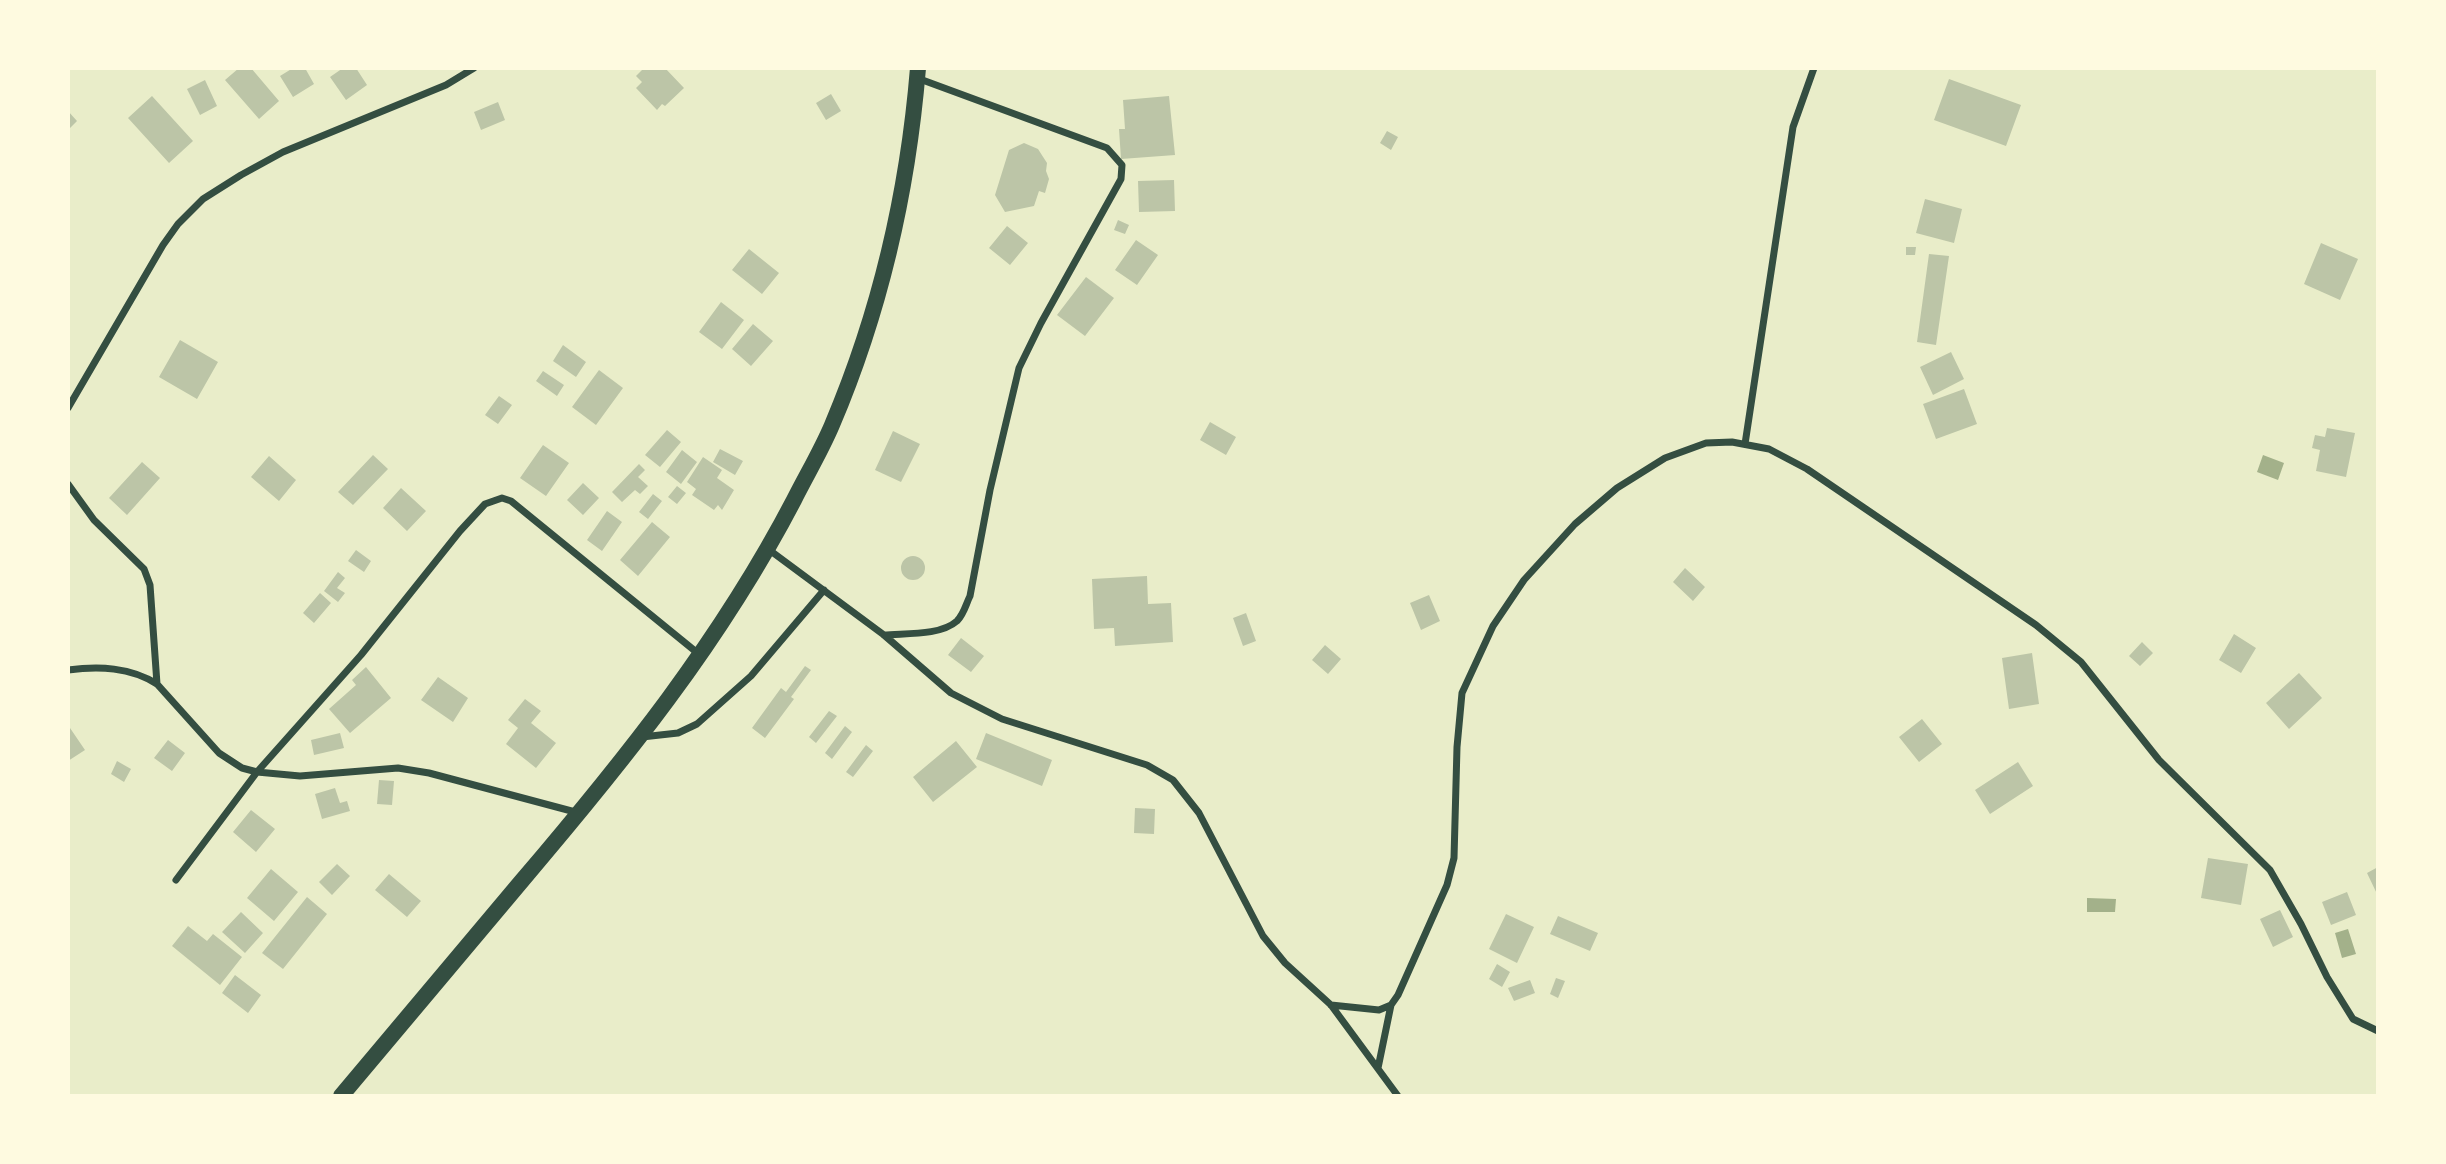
<!DOCTYPE html>
<html>
<head>
<meta charset="utf-8">
<style>
  body { margin:0 }
  #map { position:relative; width:2446px; height:1164px; overflow:hidden; background:#e9edc9; font-family:Raleway,sans-serif }
  canvas { display:block }
  .frame { position:absolute; inset:0; border:70px solid #fefae0; pointer-events:none }
</style>
</head>
<body>
<div id="map">
<canvas width="2446" height="1164"></canvas>
<div class="frame"></div>
</div>
<script>
const ctx = document.querySelector('canvas').getContext('2d');
ctx.lineJoin = 'round';
function paint(path, color) {
  ctx.fillStyle = color;
  ctx.fill(path, 'evenodd');
}
function strokePath(path, color, width, dash) {
  ctx.strokeStyle = color;
  ctx.lineWidth = width;
  ctx.lineCap = dash ? 'butt' : 'round';
  ctx.setLineDash(dash || []);
  ctx.stroke(path);
}
paint(new Path2D(`
  M2263,455L2284,463L2278,480L2257,472Z
  M2087,898L2116,899L2115,912H2087Z
  M2348,929L2356,954L2342,958L2335,933Z`), '#a3b18a');
paint(new Path2D(`
  M239,68H251L279,101L259,119L225,80Z
  M293,68H305L314,84L293,97L280,76Z
  M343,68H356L367,85L346,100L330,77Z
  M644,68H665L684,88L665,106L662,104L657,110L636,88L642,82L636,76Z
  M1949,79L2021,105L2006,146L1934,120Z
  M205,80L217,106L200,115L187,89Z
  M831,94L841,111L826,120L816,103Z
  M152,96L193,141L169,163L128,118Z
  M1169,96L1175,155L1121,159L1119,129H1125L1123,100Z
  M498,102L505,120L481,130L474,112Z
  M68,111L77,121L68,130Z
  M1387,131L1398,137L1391,150L1380,143Z
  M1024,143L1038,149L1047,163L1046,171L1049,179L1045,193L1039,191L1034,206L1005,212L995,195L1009,150Z
  M1174,180L1175,211L1139,212L1138,181Z
  M1925,199L1962,209L1954,243L1916,233Z
  M1118,220L1129,225L1125,234L1114,230Z
  M1007,226L1028,243L1010,265L989,248Z
  M1136,240L1158,255L1137,285L1115,270Z
  M2321,243L2358,259L2340,300L2304,284Z
  M1906,247H1916L1915,255H1906Z
  M749,249L779,273L762,294L732,270Z
  M1929,254L1949,256L1936,345L1917,342Z
  M1086,277L1114,298L1085,336L1057,315Z
  M721,302L744,320L722,349L699,332Z
  M753,324L773,341L751,366L732,349Z
  M180,340L218,362L197,399L159,377Z
  M563,345L586,362L576,377L553,361Z
  M1951,352L1964,379L1933,395L1920,367Z
  M599,370L623,388L596,425L572,407Z
  M543,371L564,385L557,396L536,381Z
  M1964,389L1977,424L1936,439L1923,404Z
  M499,396L512,405L498,424L485,415Z
  M1210,422L1236,437L1226,455L1200,440Z
  M2327,428L2355,433L2346,477L2316,471L2320,450L2312,448L2315,435L2325,437Z
  M667,430L681,442L660,467L645,455Z
  M893,431L920,444L901,482L875,470Z
  M543,445L569,463L546,496L520,478Z
  M720,449L743,461L735,475L713,462Z
  M682,450L697,462L681,484L666,472Z
  M373,455L388,469L353,505L338,492Z
  M269,456L296,480L279,501L251,477Z
  M703,457L722,470L717,478L734,490L722,510L718,505L714,510L692,495L696,489L687,482Z
  M142,462L160,478L127,515L109,498Z
  M639,464L645,470L638,477L648,486L640,494L635,490L622,502L612,492Z
  M583,483L599,498L583,515L567,500Z
  M677,486L686,493L677,504L668,497Z
  M401,488L426,511L407,531L383,508Z
  M653,494L662,501L648,519L639,512Z
  M607,511L622,522L602,551L587,540Z
  M652,522L670,537L638,576L620,560Z
  M356,550L371,561L364,572L348,561Z
  M901 568a12 12 0 1 1 24 0a12 12 0 1 1-24 0Z
  M1685,568L1705,587L1693,601L1673,582Z
  M338,572L345,578L337,588L345,593L338,602L324,591Z
  M1147,576L1148,604L1171,603L1173,642L1115,646L1114,628L1094,629L1092,579Z
  M320,593L331,603L314,623L303,613Z
  M1429,595L1440,621L1421,630L1410,603Z
  M1246,613L1256,641L1243,646L1233,618Z
  M2234,634L2256,648L2241,673L2219,660Z
  M961,638L984,656L971,672L948,655Z
  M2142,642L2153,653L2140,666L2129,656Z
  M1325,645L1341,659L1328,674L1312,660Z
  M2032,653L2039,704L2009,709L2002,658Z
  M805,666L811,670L791,697L794,699L765,738L752,728L781,688L786,692Z
  M366,667L391,698L350,733L329,709L356,685L352,680Z
  M2299,673L2322,698L2289,729L2266,703Z
  M438,677L468,698L453,722L421,700Z
  M525,699L541,711L531,723L556,743L536,768L506,744L518,728L508,720Z
  M829,711L837,716L816,743L809,737Z
  M1922,719L1942,744L1919,762L1899,737Z
  M845,726L852,732L832,759L825,753Z
  M70,728L85,750L68,761V730Z
  M340,733L344,748L314,755L311,740Z
  M986,733L1052,760L1042,786L976,759Z
  M168,740L185,753L172,771L154,758Z
  M956,741L977,767L933,802L913,777Z
  M866,745L873,751L853,777L846,772Z
  M117,761L131,769L124,782L111,774Z
  M2018,762L2033,786L1990,814L1975,790Z
  M379,780L394,781L392,805L377,804Z
  M335,788L340,803L347,801L350,811L322,819L315,794Z
  M1135,808L1155,809L1154,834L1134,833Z
  M251,810L275,829L256,852L233,832Z
  M2208,858L2248,864L2241,905L2201,898Z
  M337,864L350,876L332,895L319,882Z
  M2378,867V896L2367,873Z
  M271,869L298,892L274,921L247,898Z
  M389,874L421,901L407,917L375,890Z
  M2347,892L2356,915L2331,925L2322,902Z
  M307,897L327,914L283,969L262,953Z
  M2280,910L2293,937L2273,947L2260,919Z
  M241,912L263,933L245,953L222,932Z
  M1506,914L1534,927L1517,963L1489,949Z
  M1558,916L1598,933L1590,951L1550,934Z
  M188,926L207,941L213,934L242,957L220,985L172,946Z
  M1497,964L1510,972L1502,987L1489,979Z
  M235,975L261,995L248,1013L222,993Z
  M1556,978L1565,981L1558,998L1550,994Z
  M1530,980L1535,993L1514,1001L1508,988Z`), '#bcc5a7');
strokePath(new Path2D(`
  M68,408L163,245L178,224L203,199L241,175L283,152L446,85L474,68
  M1745,444L1793,127L1814,68
  M68,484L94,520L144,569L150,585L157,684
  M768,549L884,635L951,693L1002,719L1147,765L1173,780L1199,813L1263,936L1285,963L1331,1005L1398,1096
  M884,635C905,633 940,636 957,621C964,614 966,604 970,596L990,490L1019,368L1041,323L1121,179L1122,165L1107,148L917,78
  M68,670C99,666 130,667 157,684L219,753L242,768L257,772L300,776L398,768L429,773L579,813
  M642,737L678,733L697,724L751,676L824,590
  M176,880L257,772L361,655L460,531L485,504L502,498L511,501L700,655
  M1331,1005L1379,1010L1391,1005L1398,995L1447,885L1454,858L1457,747L1462,693L1493,626L1524,580L1575,524L1617,488L1665,458L1706,443L1732,442L1769,449L1807,469L2036,625L2081,662L2159,760L2270,870L2301,924L2327,977L2353,1019L2378,1031
  M1378,1068L1391,1005`), '#344e41', 7);
strokePath(new Path2D(`
  M341,1096C401,1025 461,954 520,883C623,762 720,642 794,500C806,476 821,451 832,425C880,312 908,190 918,68`), '#344e41', 16);
</script>
</body>
</html>
